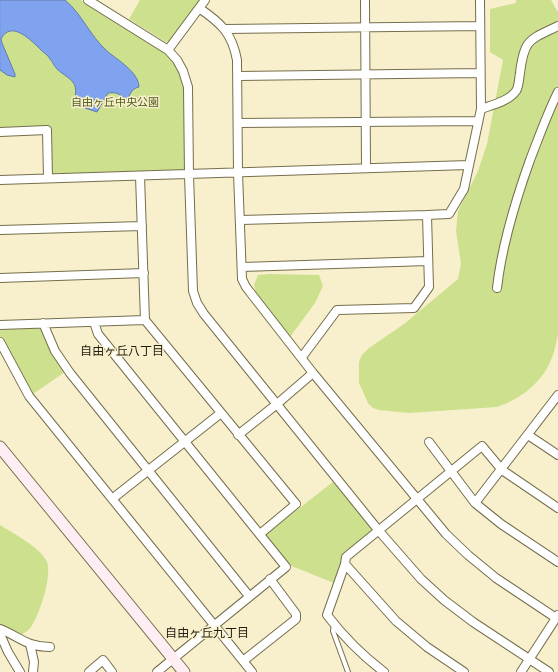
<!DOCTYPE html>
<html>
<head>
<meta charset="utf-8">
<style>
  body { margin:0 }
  canvas { display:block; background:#f8f0cc }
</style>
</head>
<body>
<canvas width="558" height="672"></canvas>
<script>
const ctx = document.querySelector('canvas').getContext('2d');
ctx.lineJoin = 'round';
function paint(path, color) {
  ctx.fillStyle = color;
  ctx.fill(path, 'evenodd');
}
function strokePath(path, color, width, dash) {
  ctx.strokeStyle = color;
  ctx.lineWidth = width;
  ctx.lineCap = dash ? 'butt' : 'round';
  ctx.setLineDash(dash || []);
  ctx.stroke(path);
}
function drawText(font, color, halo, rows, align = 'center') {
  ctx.font = font + ' "Exo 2","Noto Sans JP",sans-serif';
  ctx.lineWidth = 3;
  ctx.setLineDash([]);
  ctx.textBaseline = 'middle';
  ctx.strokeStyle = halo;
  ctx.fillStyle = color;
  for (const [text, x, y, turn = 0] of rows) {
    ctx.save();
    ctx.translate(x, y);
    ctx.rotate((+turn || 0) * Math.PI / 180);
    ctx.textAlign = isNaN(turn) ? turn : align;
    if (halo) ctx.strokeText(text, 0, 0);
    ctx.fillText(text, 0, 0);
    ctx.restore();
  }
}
paint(new Path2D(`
  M0,0H81L168,54L178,67L184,87L185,170L52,174L50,128L0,130Z
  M140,0H200L170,41L166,42L129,19Z
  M516,0H551L558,12V335C556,344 554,354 550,362C541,384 518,400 497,407L409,413L379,410L373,408L368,403L359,383V362L362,355L369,348L404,324L458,279L461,264L456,231L458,211L478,171L487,144L503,60L490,52V9L516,3Z
  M270,274L319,275L323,286L315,303L290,337L257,298L254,285L258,275Z
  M39,327L41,329L52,351L65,372L33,394L22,378L0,336V328Z
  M333,482L374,531L344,555L334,583L289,565L266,534Z
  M0,525C14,534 38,546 46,560C54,572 39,616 31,627C27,632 22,635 16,636L0,627Z`), '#cce08e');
const water = new Path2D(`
  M0,0H65C82,14 90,36 107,51C116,59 139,72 139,87C133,88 130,93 128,99C120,98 121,91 108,93L97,112L79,106L76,104C74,98 77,92 75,86C72,78 63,75 57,69C54,66 53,62 50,59C48,55 44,53 41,50C32,41 11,19 1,39L2,43L15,74V77L7,75L0,70Z`);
paint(water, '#7fa3ee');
strokePath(water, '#637bac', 1);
const lane = new Path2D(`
  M334,624L333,631L348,672`);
const street = new Path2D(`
  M88,0L168,50L177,60L183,71L188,87L189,175L193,291L197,303L204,314L379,531L421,579L444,600L473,622L549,672
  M365,0L366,168
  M199,8C221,23 232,33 237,60L238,173L242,279L246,287L313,373L446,534L468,555L496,578L556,618
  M225,29L480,26
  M168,50L205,0
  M238,76L480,73
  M481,109C492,105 509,101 516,91C519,87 519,78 520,73C524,39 529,40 558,26
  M238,123L478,121
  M0,132L47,130L48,178
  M140,176L145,320L296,504L260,534
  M0,180L468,165
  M241,220L427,215
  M0,230L142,226
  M242,267L428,261
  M0,278L144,273
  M497,288C502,244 515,202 530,160C539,137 547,114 558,92
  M94,322L98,334L286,567L157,672
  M43,323L55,351L70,373L249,596
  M0,325L145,320
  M0,342L29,396L252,672
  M302,357L337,310L414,308L429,287L427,215L449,214L464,189L481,109L480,0
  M238,435L277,404L313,373
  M528,435L558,455
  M429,442L475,503L501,524L558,562
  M112,499L221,413
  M475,503L558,395
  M345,564L327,615C343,636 363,656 384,672
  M0,629C20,637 27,647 50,647
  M0,634L8,652L20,672
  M30,644L34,662L33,672
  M243,661L296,619V614L270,579
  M89,672L103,660L112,672
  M464,672L427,647L396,621L345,564L346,557L482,446L502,470L558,508
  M521,672L558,615`);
const secondary = new Path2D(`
  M0,447L184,672`);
strokePath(lane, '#756e4d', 6);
strokePath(street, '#756e4d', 10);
strokePath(secondary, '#756e4d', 13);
strokePath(lane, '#fff', 4);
strokePath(street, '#fff', 8);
strokePath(secondary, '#feeef3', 11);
drawText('11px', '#515e1f', '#f8f0cc', [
  ["自由ヶ丘中央公園",115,102]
]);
drawText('12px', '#221f12', '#f8f0cc', [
  ["自由ヶ丘八丁目",122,351],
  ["自由ヶ丘九丁目",207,633]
]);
</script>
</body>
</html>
